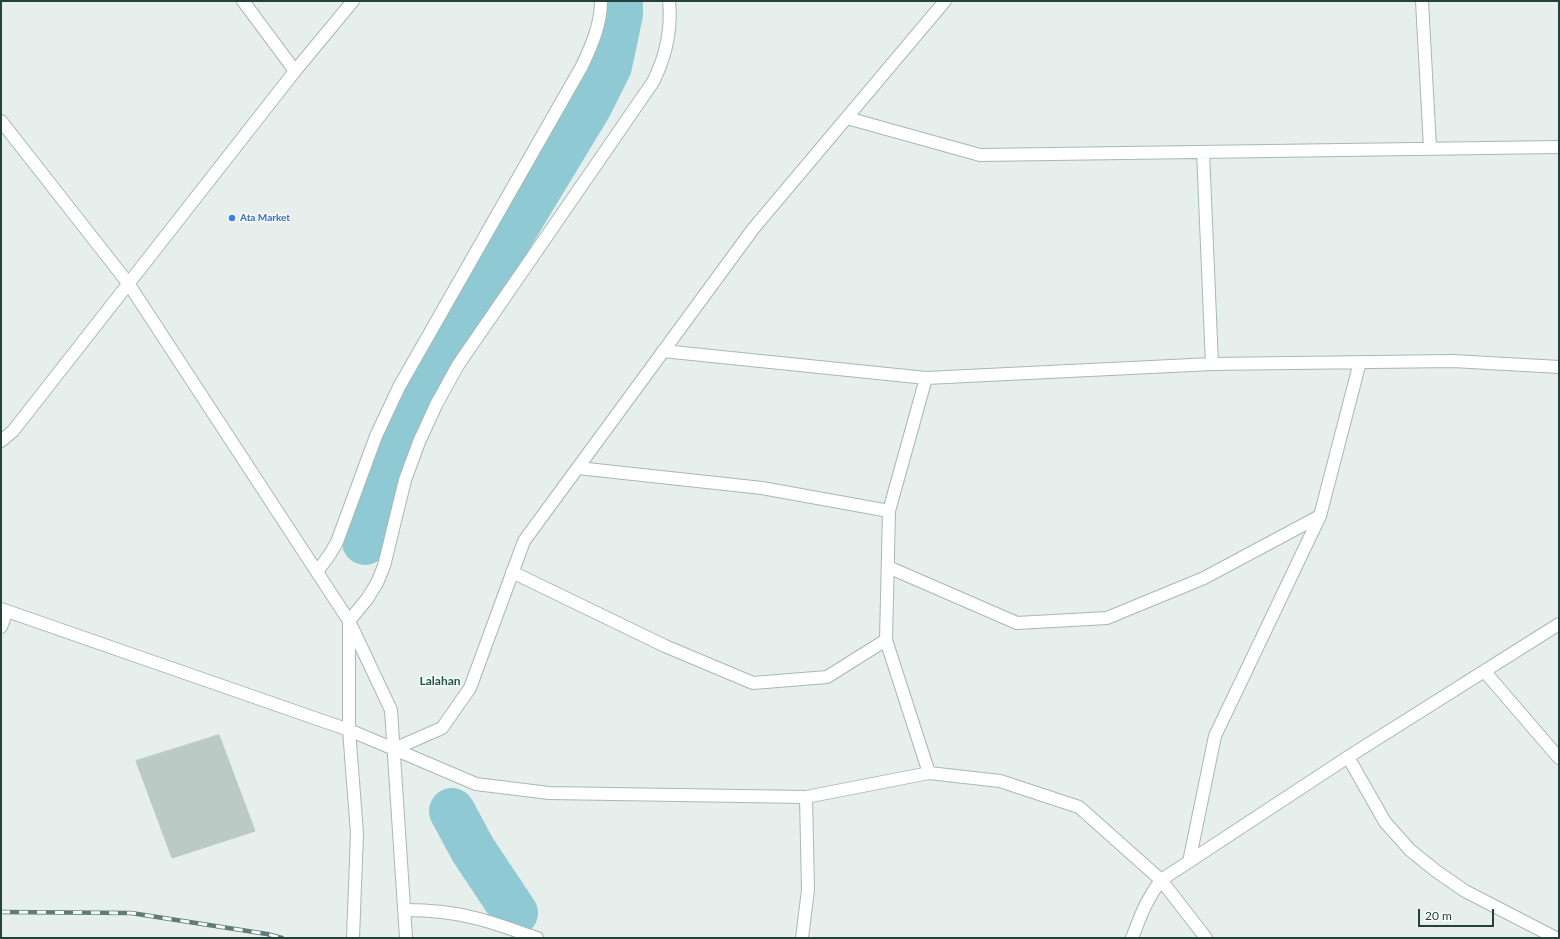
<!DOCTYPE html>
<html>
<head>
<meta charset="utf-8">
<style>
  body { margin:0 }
  #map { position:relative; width:1560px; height:939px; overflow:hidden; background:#e6efeb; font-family:Lato,sans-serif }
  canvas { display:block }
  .frame { position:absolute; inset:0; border:2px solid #24423a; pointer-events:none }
  .scale { position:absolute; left:1418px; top:909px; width:76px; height:18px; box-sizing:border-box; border:2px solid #24423a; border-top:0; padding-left:5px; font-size:12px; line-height:14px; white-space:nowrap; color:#24423a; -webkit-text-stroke:3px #f7fbf9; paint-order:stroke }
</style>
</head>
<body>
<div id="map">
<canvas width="1560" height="939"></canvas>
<div class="frame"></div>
<div class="scale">20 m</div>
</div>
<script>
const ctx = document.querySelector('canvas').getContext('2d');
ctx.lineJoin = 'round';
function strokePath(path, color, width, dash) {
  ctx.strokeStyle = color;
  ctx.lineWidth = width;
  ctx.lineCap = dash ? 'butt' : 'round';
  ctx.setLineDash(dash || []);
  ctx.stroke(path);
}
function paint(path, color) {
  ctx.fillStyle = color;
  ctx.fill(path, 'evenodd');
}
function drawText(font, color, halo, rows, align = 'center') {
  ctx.font = font + ' Lato,sans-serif';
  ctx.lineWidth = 3;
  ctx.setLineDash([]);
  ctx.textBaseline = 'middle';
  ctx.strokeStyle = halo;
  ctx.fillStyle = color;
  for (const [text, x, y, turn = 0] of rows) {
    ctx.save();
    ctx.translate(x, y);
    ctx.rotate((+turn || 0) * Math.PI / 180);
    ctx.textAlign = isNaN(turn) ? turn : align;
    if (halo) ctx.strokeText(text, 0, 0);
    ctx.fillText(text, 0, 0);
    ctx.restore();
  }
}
strokePath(new Path2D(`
  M365,542L374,495L391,446L423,384L523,215L589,106L609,66L620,14V1
  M452,811L473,850L515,913`), '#8ec9d4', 46);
const building = new Path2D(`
  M219,735L255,831L172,858L136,761Z`);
paint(building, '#bbcac4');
strokePath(building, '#b8c9c2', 1);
const service = new Path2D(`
  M317,572L330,554L337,542L376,436L399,387L582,66C592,45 601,24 601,1
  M349,621L367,599L377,583L384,566L405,480L419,442L436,405L458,365L653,82C666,56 672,30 669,1
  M1,627L7,611`);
const minor = new Path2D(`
  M243,1L295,71
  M1422,1L1430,148
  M847,118L980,155L1559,147
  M1,121L128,283L349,621
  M1203,152L1212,364
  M663,351L926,378L1212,364L1453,361L1559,367
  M926,378L889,511L886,640L929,773
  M578,468L762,488L889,511
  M888,567L1017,623L1107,618L1204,578L1320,516
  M512,572L665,646L753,683L827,677L886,640
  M1485,672L1559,758
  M394,749L442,728L470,688L524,541L753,229L945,1
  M394,749L476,784L549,793L806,797L929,773L1000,781L1079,807L1161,880L1206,938
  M1348,757L1385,822L1410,850L1436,871L1465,891L1556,938
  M1189,862L1215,736L1320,516L1360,362
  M405,910C429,910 452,912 475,918C496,923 516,931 537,938
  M802,938L808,890L806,797
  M1132,938C1141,915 1146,900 1161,880L1348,757L1559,624`);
const tertiary = new Path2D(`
  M1,441L13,431L295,71L353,1
  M1,609L349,730L394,749
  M349,621L391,710L406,938
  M349,624V730L357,833L353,938`);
strokePath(service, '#a8b8b2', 14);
strokePath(minor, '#a8b8b2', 14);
strokePath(tertiary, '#a8b8b2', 14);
strokePath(service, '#fff', 12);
strokePath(minor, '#fff', 12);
strokePath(tertiary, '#fff', 12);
const rail = new Path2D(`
  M1,912L131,913L267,934L282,938`);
strokePath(rail, '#5f7d75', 4.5);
strokePath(rail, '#f7fbf9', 3, [9]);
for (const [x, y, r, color] of [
  [232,218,4,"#3f7fe0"]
]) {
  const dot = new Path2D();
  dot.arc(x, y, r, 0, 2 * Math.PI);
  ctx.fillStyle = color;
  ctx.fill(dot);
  strokePath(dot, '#f7fbf9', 1.5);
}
drawText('bold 10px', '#366cbe', '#f7fbf9', [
  ["Ata Market",240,218]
], 'left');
drawText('bold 12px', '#1f5548', '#f7fbf9', [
  ["Lalahan",440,681]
]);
</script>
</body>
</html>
